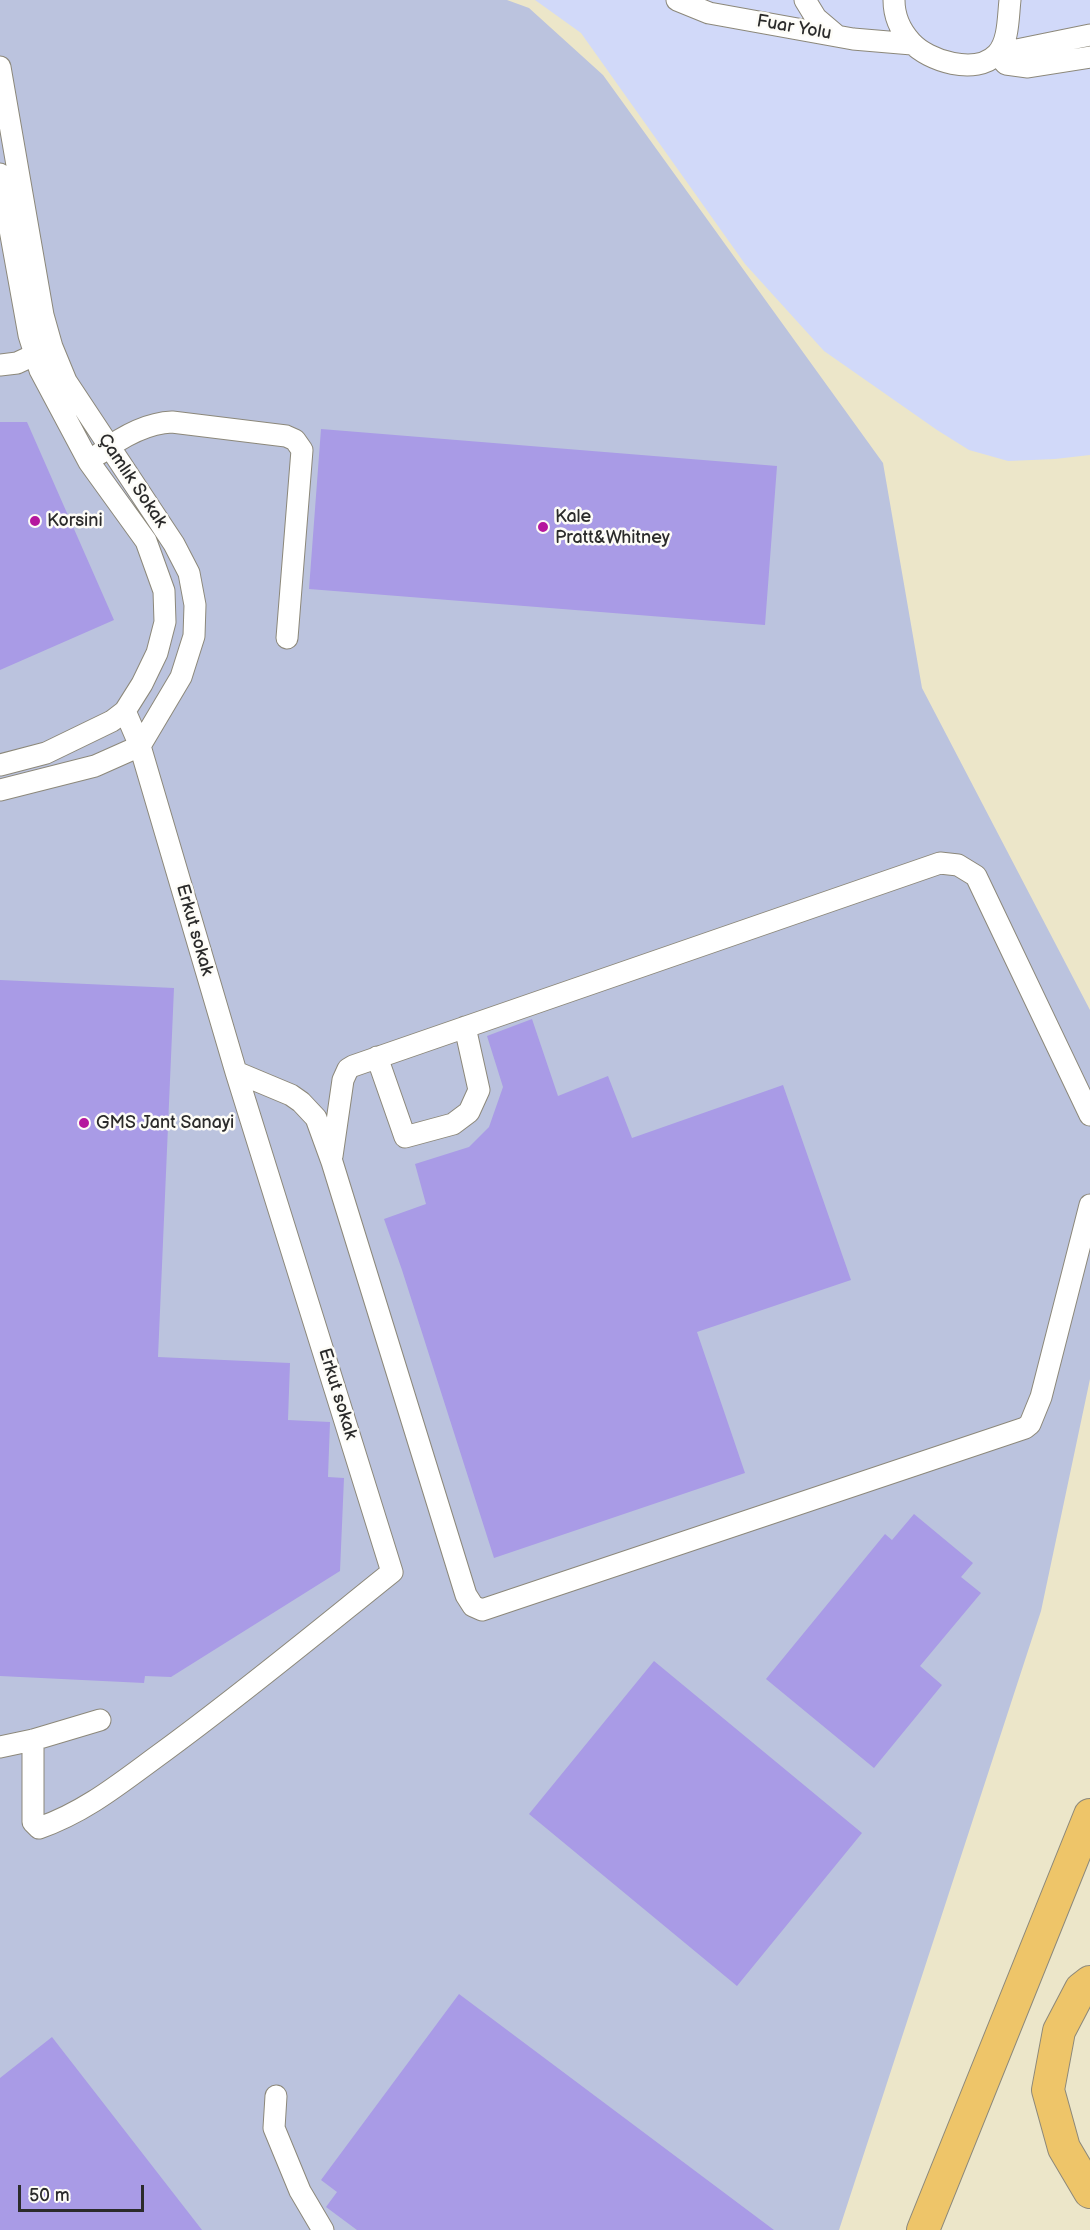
<!DOCTYPE html>
<html>
<head>
<meta charset="utf-8">
<style>
  body { margin:0 }
  #map { position:relative; width:1090px; height:2230px; overflow:hidden; background:#ece6c9; font-family:"Balsamiq Sans",sans-serif }
  canvas { display:block }
  .scale { position:absolute; left:18px; top:2185px; width:126px; height:27px; box-sizing:border-box; border:3px solid #2b2b2b; border-top:0; padding-left:8px; font-size:18px; line-height:21px; white-space:nowrap; color:#2b2b2b; -webkit-text-stroke:4px #fdfcf7; paint-order:stroke }
</style>
</head>
<body>
<div id="map">
<canvas width="1090" height="2230"></canvas>
<div class="scale">50 m</div>
</div>
<script>
const ctx = document.querySelector('canvas').getContext('2d');
ctx.lineJoin = 'round';
function paint(path, color) {
  ctx.fillStyle = color;
  ctx.fill(path, 'evenodd');
}
function strokePath(path, color, width, dash) {
  ctx.strokeStyle = color;
  ctx.lineWidth = width;
  ctx.lineCap = dash ? 'butt' : 'round';
  ctx.setLineDash(dash || []);
  ctx.stroke(path);
}
function drawText(font, color, halo, rows, align = 'center') {
  ctx.font = font + ' "Balsamiq Sans",sans-serif';
  ctx.lineWidth = 5;
  ctx.setLineDash([]);
  ctx.textBaseline = 'middle';
  ctx.strokeStyle = halo;
  ctx.fillStyle = color;
  for (const [text, x, y, turn = 0] of rows) {
    ctx.save();
    ctx.translate(x, y);
    ctx.rotate((+turn || 0) * Math.PI / 180);
    ctx.textAlign = isNaN(turn) ? turn : align;
    if (halo) ctx.strokeText(text, 0, 0);
    ctx.fillText(text, 0, 0);
    ctx.restore();
  }
}
paint(new Path2D(`
  M535,0H1090V455L1055,459L1008,461L969,450L937,430L824,351L745,264L581,33Z`), '#d1d9f9');
paint(new Path2D(`
  M0,0H507L529,8L603,75L883,463L922,688L1090,1010V1379L1041,1611L839,2230H0Z`), '#bbc3de');
paint(new Path2D(`
  M0,422H27L114,620L0,670Z
  M321,429L777,466L765,625L309,589Z
  M0,980L174,988L158,1357L290,1363L288,1420L330,1422L328,1477L344,1478L340,1571L171,1677L145,1676L144,1683L0,1676Z
  M532,1019L558,1096L608,1076L632,1138L783,1085L851,1280L697,1332L745,1473L494,1558L402,1270L384,1219L426,1204L415,1164L469,1147L489,1127L503,1087L487,1036Z
  M914,1514L973,1563L961,1577L981,1593L920,1666L942,1685L874,1768L766,1679L885,1534L892,1540Z
  M654,1661L862,1833L737,1986L529,1814Z
  M459,1994L774,2230H357L326,2207L337,2192L321,2180Z
  M52,2037L202,2230H0V2078Z`), '#a99be6');
const minor = new Path2D(`
  M677,0L709,13L853,39L912,44
  M805,0L816,18L836,35
  M894,0C894,16 900,30 911,42C928,61 976,76 997,54C1009,41 1008,17 1010,0
  M1090,35L997,54L1006,64L1028,67L1090,57
  M0,67L43,315L52,347L66,381L174,544L189,573L195,605L194,636L181,677L140,746L95,766L0,790
  M0,174L29,335L40,370L89,462L146,541L164,591L165,622L157,653L142,684L125,711L112,721L46,753L0,765
  M0,365L17,363L47,349
  M99,454C120,438 146,423 172,422L286,436L295,440L302,450L287,638
  M377,1057L405,1137L453,1124L469,1112L479,1090L465,1027
  M236,1072L291,1095L301,1102L316,1118L332,1162L466,1595L473,1606L482,1610L1025,1428L1030,1424L1041,1397L1090,1205
  M332,1156L343,1080L348,1069L353,1066L940,863L958,865L976,876L1090,1115
  M33,1740V1822L39,1828C86,1812 123,1781 163,1752C241,1695 316,1633 392,1572L236,1072L140,746L125,711
  M0,1747L33,1740L100,1720
  M276,2096L274,2128L300,2191L323,2230`);
const highway = new Path2D(`
  M1090,1982L1081,1989L1059,2031L1048,2090L1064,2148L1090,2192
  M923,2230L1090,1815`);
strokePath(minor, '#8c887a', 23);
strokePath(highway, '#8c887a', 34);
strokePath(minor, '#fff', 21);
strokePath(highway, '#eec569', 32);
for (const [x, y, r, color] of [
  [35,521,6,"#b5179e"],
  [543,527,6,"#b5179e"],
  [84,1123,6,"#b5179e"]
]) {
  const dot = new Path2D();
  dot.arc(x, y, r, 0, 2 * Math.PI);
  ctx.fillStyle = color;
  ctx.fill(dot);
  strokePath(dot, '#fdfcf7', 2);
}
drawText('18px', '#2b2b2b', '#fdfcf7', [
  ["Fuar Yolu",794,28,10],
  ["Çamlık Sokak",132,481,56],
  ["Erkut sokak",194,930,74],
  ["Erkut sokak",337,1394,73]
]);
drawText('18px', '#2b2b2b', '#fdfcf7', [
  ["Kale",555,517],
  ["Pratt&Whitney",555,538],
  ["Korsini",47,521],
  ["GMS Jant Sanayi",96,1123]
], 'left');
</script>
</body>
</html>
